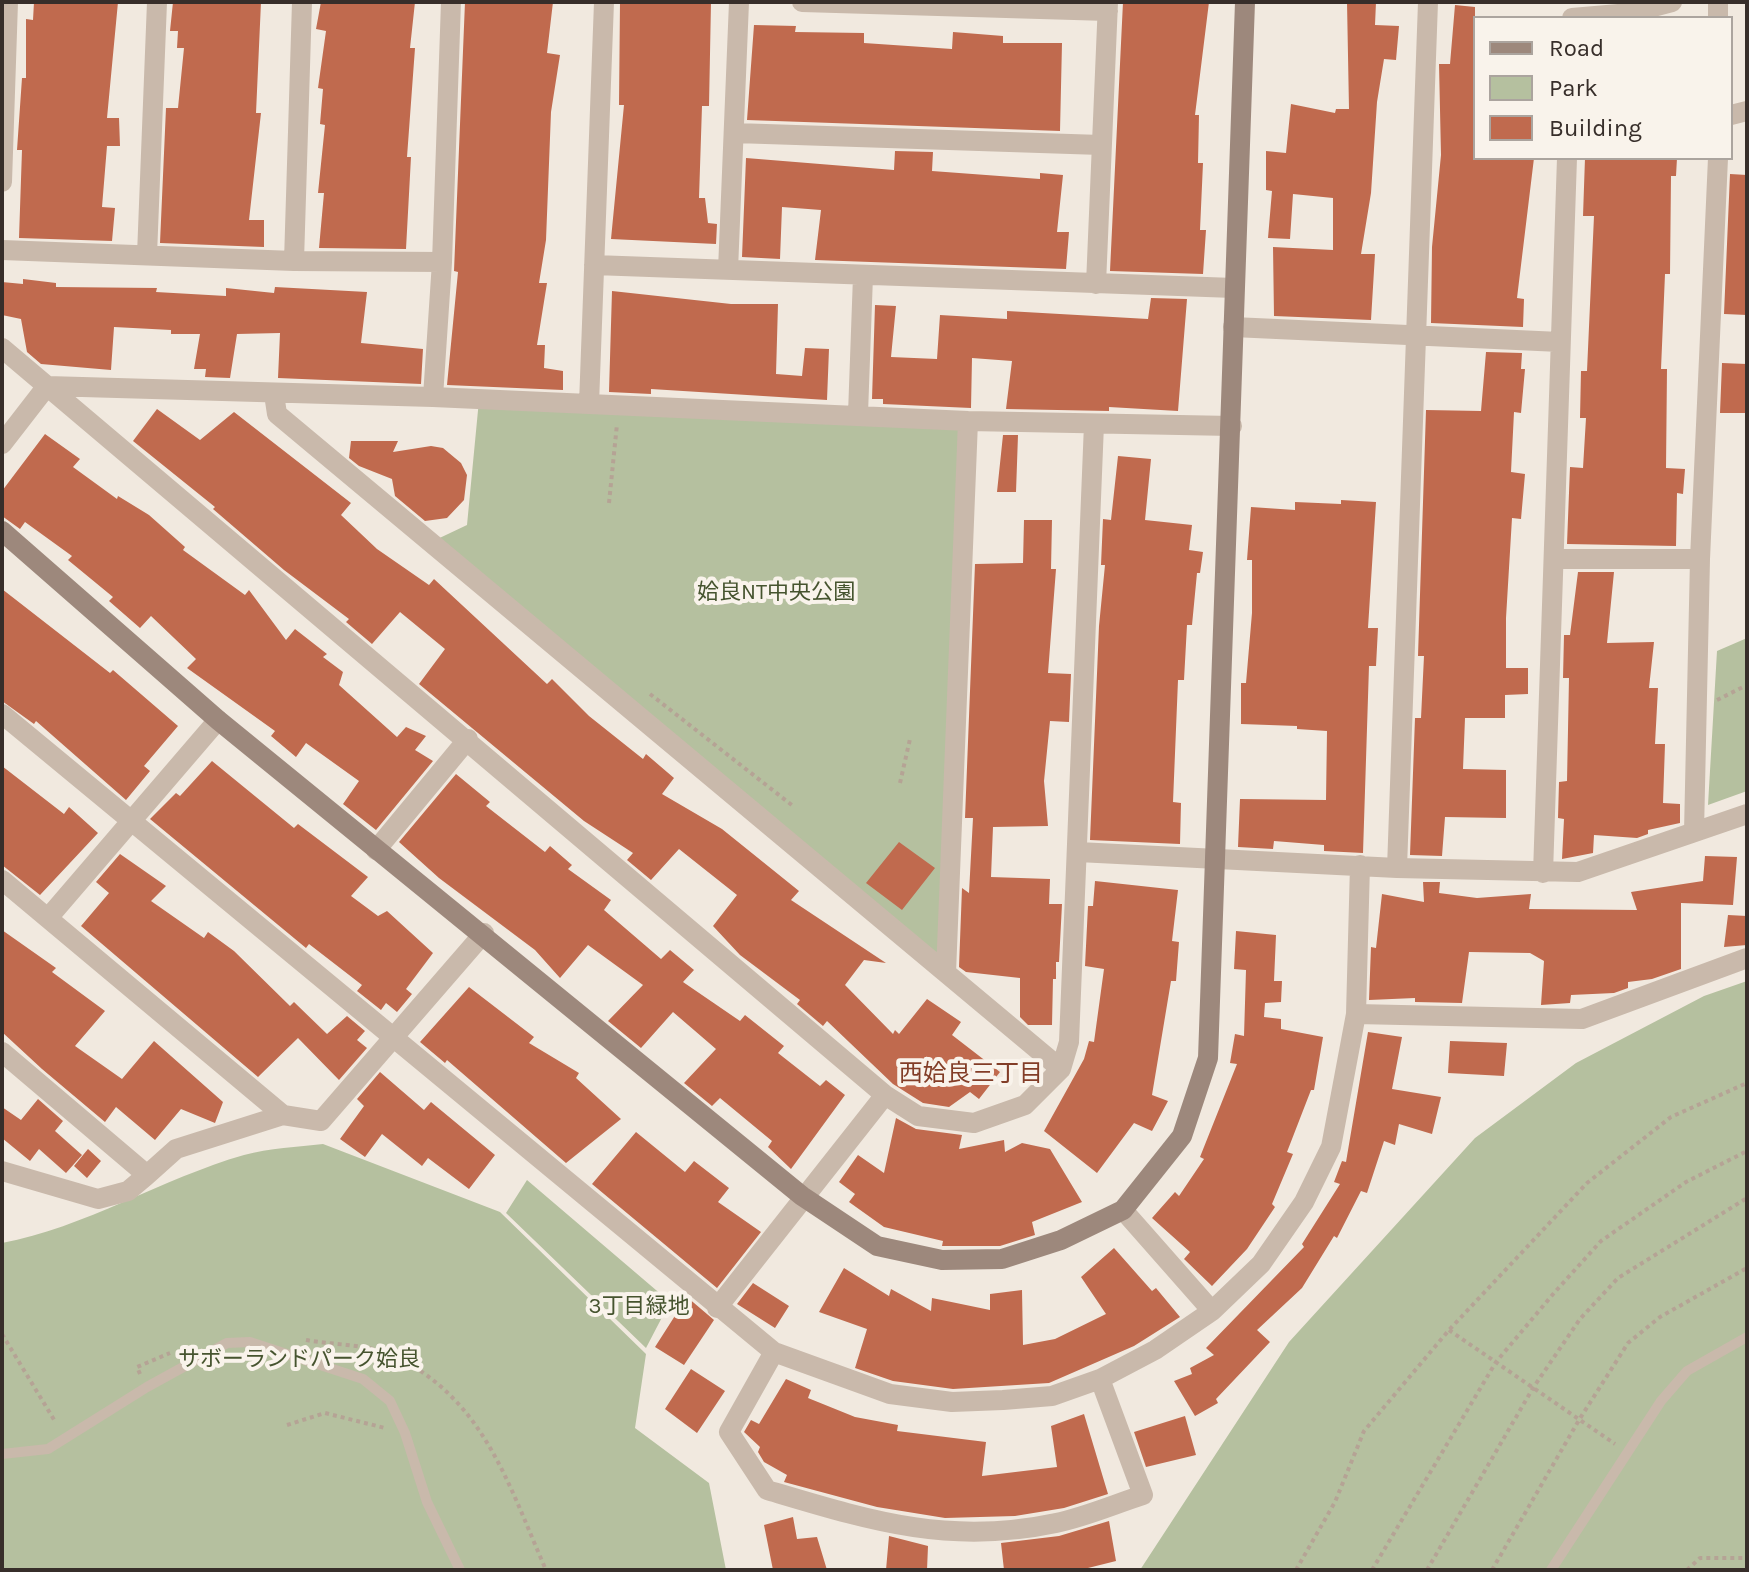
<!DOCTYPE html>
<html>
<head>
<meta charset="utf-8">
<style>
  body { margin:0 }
  #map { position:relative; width:1749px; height:1572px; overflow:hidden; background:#f1e9df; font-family:Karla,sans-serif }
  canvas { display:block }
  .frame { position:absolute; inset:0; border:4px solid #372e2a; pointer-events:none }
  .legend { position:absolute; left:1473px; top:16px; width:260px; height:144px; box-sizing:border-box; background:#f9f3eb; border:2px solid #aba49e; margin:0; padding:10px 14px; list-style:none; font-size:24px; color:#372e2a }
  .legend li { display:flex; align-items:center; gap:16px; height:40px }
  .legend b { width:40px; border:2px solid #aba49e }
</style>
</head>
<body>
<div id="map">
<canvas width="1749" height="1572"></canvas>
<div class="frame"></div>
<ul class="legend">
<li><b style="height:10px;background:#9d887c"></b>Road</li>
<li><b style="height:22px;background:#b5c09f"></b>Park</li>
<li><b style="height:22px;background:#c06a4e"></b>Building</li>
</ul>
</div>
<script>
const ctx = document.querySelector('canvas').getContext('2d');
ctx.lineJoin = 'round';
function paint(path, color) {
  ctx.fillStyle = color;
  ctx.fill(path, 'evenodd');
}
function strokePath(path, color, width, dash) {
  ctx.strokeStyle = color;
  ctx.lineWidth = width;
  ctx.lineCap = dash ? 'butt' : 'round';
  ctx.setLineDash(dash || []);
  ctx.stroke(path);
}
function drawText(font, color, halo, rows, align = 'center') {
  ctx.font = font + ' Karla,"Noto Sans JP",sans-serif';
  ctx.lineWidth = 8;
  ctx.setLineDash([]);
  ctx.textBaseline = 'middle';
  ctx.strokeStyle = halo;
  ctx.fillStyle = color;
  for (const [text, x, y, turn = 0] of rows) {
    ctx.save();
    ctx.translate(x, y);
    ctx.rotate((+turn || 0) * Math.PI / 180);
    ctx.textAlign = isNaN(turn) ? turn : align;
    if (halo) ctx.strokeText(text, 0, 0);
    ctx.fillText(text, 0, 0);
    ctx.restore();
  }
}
paint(new Path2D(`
  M479,400L968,421L939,958L429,543L467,525Z
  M1747,638V791L1708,805L1717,651Z
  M1747,981V1570H1140L1289,1342L1475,1138L1576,1063L1704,996Z
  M323,1144L500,1212L646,1354L635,1428L709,1483L726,1570H2V1243C84,1228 163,1178 244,1155C269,1148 298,1147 323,1144Z
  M527,1180L670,1302L646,1348L506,1213Z`), '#b5c09f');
paint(new Path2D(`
  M34,2H118L107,118H119L120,146H107L102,207L115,208L112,241L19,238L22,150H17L22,78H26V19L33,20Z
  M173,2H261L256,113H261L249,220H264V247L160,243L166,108H178L184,48H177L178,31H170Z
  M321,2H415L410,48H415L407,157H411L406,249L319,248L324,193H318L325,125L320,124L323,89L318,88L326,31L316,29Z
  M465,2H553L547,53L560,55L551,112L546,240L539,283H547L537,345H545L544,368L563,371V390L447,385L458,272L454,271Z
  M620,2H711L709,106H702L699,198H705L708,223L717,224L716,244L611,239L624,105H619Z
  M1123,2H1209L1195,115H1199L1198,163H1203L1200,230H1206L1203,274L1110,271Z
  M1347,2H1376L1375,25L1399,26L1396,60L1384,59L1377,102L1371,193L1361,254H1375L1371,320L1274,316L1273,247L1333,250V198L1293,194L1290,239L1268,238L1272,191L1266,190V151L1286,153L1291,104L1335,113L1336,109H1349Z
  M1455,5L1475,7V158H1534L1517,298L1524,299L1523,327L1431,323L1432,247L1441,155L1439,64H1450Z
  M754,25L796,26L795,32L864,33V43L952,49L953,32L1003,36V43H1062L1060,131L747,120Z
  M895,151L933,152L932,171L1040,179V173L1063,175L1057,232H1069L1066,269L815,260L821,210L782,207L780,259L742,257L746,158L894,170Z
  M1585,158H1677L1676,176H1671L1670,274H1665L1661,369H1667L1666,468L1685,469L1683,494L1677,493L1676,546L1567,544L1570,467L1583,468L1586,418H1580L1581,371H1587L1594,216H1583Z
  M1730,174L1747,175V315L1724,314Z
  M23,279L56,283V287L157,288L156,292L226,296V288L274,293L275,287L367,292L361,343L423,349L421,384L278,378L280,333L237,334L230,378L205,377L206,369H194L200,334H171V330L114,327L111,370L41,364L27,352L21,319L2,315V282L23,284Z
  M612,291L731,304H778L776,374L802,376L805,348L829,349L827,400L651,389V394L609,392Z
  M1151,298L1187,299L1178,411L1109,407V411L1006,409L1012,361L972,358L971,408L883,404V399H872L875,305L896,306L891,357L937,359L940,315L1007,319V311L1148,319Z
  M1486,352L1522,353L1521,369H1525L1521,413L1514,412L1511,472L1525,474L1521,519L1512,518L1506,618V668H1528V694L1505,695V718H1465L1463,769L1506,770V818L1445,817L1442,856L1410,855L1415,718H1421L1424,656H1418L1426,410L1481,411Z
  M1722,363L1747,364V413H1720Z
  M157,409L200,440L234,412L351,503L341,515L377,549L429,585L434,579L547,684L552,679L589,716L643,759L646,754L674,778L662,794L722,829L799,891L791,900L886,963L864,960L845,985L893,1034L895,1030L899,1034L927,999L961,1022L952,1035L1000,1072L979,1099L970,1092L949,1107L923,1103L893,1084L827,1021L823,1026L797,1004L800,1000L740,955L713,926L737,895L679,849L651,880L627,860L633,853L584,821L419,684L445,649L400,612L372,644L346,622L349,619L284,570L213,509L215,507L133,441Z
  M45,434L80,459L73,467L117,499L118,496L149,515L185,547L183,550L245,595L249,590L286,640L295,629L327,654L323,657L343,672L339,685L397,737L406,727L426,736L415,750L433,761L376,830L343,804L359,781L306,743L296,757L271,736L275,731L187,668L196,659L151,616L140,628L109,601L113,597L68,560L72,556L25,522L20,529L2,516V491Z
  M1003,435H1018L1016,492H997Z
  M351,441H398L393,452L431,446L443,448L461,463L467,475L464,500L447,518L425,521L395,496L392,479L359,466L349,458Z
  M1118,456L1151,459L1145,520L1192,525L1189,550L1203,552L1200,573H1197L1192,625H1187L1184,680H1178L1173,802L1181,803L1180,844L1090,840L1099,626L1105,565H1101L1103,519L1111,520Z
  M1341,500L1376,502L1368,628H1378L1376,666H1369L1363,853L1324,851V845L1274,841L1273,849L1238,847L1240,799L1326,800L1327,731L1297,729V726L1241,724V683H1246L1252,613V560H1247L1251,507L1295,510V502L1341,504Z
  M1024,520H1052L1051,569H1056L1048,673L1071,674L1069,722L1050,721L1044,781L1048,826L993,827L991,877L1050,879L1049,904H1062L1059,962H1056V979H1053L1052,1025H1028L1020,1017V978L966,972L959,967L962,888L969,893L973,818H965L975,564L1023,563Z
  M1578,572H1614L1607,643L1654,642L1649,688H1658L1655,744H1665L1663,803L1680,804V823L1648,830V834L1637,838L1594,835L1593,853L1562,859L1564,819L1558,818L1559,782L1567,781L1569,678H1563L1564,635H1570Z
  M2,589L110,673L113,670L178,726L144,766L150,771L126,800L36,721L34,724L2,701Z
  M212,761L294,828L298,824L368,877L351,896L378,916L387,911L433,953L406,989L412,994L397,1012L386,1003L381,1010L357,991L362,985L309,944L306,948L150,819L176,793L180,796Z
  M2,766L64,814L69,807L98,833L40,895L2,865Z
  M456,774L490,802L486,806L545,852L550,846L572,865L568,869L611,900L604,910L661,959L670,950L694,970L683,982L740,1021L745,1015L784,1046L778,1053L820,1086L826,1080L845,1095L791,1169L768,1147L772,1141L720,1098L712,1106L684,1083L716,1049L673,1012L641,1048L608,1021L643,985L588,945L560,978L535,950L439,878L399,842Z
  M899,842L935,868L902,910L866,883Z
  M120,854L166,886L151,901L204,938L208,932L234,951L290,1006L294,1002L327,1034L347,1016L365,1031L357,1040L367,1048L339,1080L298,1038L258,1077L81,926L109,893L96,882Z
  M1705,856L1737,857L1733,905L1681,903V969L1652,979L1628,982V988L1614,993L1571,995L1570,1003L1541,1005L1544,961L1530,953L1469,952L1462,1003L1415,1002V998L1369,1000L1371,947L1376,948L1382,894L1424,902L1423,882H1440L1439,893L1477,898L1531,894L1529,909L1637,910L1631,892L1703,881Z
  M1095,881L1178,890L1172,941L1179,942L1176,981H1171L1152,1095L1168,1101L1152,1131L1134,1123L1097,1173L1044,1131L1084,1059L1089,1041L1094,1042L1104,969L1085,966L1088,906H1093Z
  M1728,915L1747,916V945L1724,947Z
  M2,930L56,968L52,972L105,1011L75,1046L122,1079L154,1041L223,1102L215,1123L181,1109L155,1140L116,1107L105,1122L42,1069L2,1032Z
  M1236,931L1276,935L1274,981H1282L1281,1002L1265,1003L1264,1017L1281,1019V1029L1323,1037L1314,1090H1311L1287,1152L1293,1154L1272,1204L1275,1207L1247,1249L1212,1286L1184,1259L1190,1252L1152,1218L1175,1192L1179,1196L1204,1159L1200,1157L1237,1064L1230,1063L1235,1034L1244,1036L1246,970L1234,969Z
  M469,987L534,1037L529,1043L579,1073L576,1078L621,1119L566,1163L447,1060L445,1063L420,1042Z
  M1368,1032L1402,1037L1392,1089L1441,1097L1432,1134L1399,1124L1395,1145L1384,1141L1367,1193L1361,1191L1337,1238L1334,1236L1302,1288L1257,1330L1270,1342L1216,1399L1218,1403L1195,1416L1174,1381L1192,1374L1190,1368L1214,1355L1206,1348L1304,1247L1302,1244L1340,1184L1334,1182L1342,1161L1346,1162Z
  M1450,1041L1507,1043L1504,1076L1448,1073Z
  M380,1072L424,1110L431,1102L495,1155L469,1189L428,1158L422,1166L382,1134L365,1157L340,1139L364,1106L357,1099Z
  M38,1099L63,1121L55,1131L82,1155L66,1173L39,1149L30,1161L2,1138V1107L21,1120Z
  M896,1118L916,1129L962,1135L959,1149L1004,1140L1005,1152L1022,1143L1050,1149L1082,1202L1032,1222L1035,1235L1000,1246H942L943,1241L884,1227L849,1202L855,1194L839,1182L858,1155L884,1173Z
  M636,1132L685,1172L694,1161L729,1188L718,1202L761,1232L717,1288L592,1184Z
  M88,1149L101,1161L87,1178L74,1166Z
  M1114,1248L1152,1291L1156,1288L1180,1317L1134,1346L1049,1383L953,1389L893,1381L855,1368L867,1329L819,1312L844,1268L889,1296L891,1289L931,1311L932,1298L990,1310V1294L1022,1290L1023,1345L1055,1339L1106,1314L1081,1277Z
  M753,1283L789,1306L775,1328L737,1304Z
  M687,1297L714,1320L684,1365L655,1347Z
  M691,1369L725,1391L697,1433L665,1409Z
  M786,1379L811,1390L808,1398L855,1417L898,1425L897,1431L986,1442L982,1476L1057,1467L1051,1426L1084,1414L1108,1494L1064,1508L1015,1516L945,1518L877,1507L784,1482L787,1475L764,1462L758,1452L760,1447L744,1432L751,1420L759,1424Z
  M1185,1416L1196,1455L1146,1467L1134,1432Z
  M793,1517L797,1539L817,1537L827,1570H773L764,1525Z
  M1109,1521L1116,1561L1080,1570H1004L1001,1543L1059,1536Z
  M889,1536L928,1546L927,1570H886Z`), '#c06a4e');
strokePath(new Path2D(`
  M609,503L617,424
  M650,694L793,806
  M1717,700L1747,685
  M900,783L910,739
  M1449,1330L1615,1444
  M2,1334L56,1423
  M306,1340C332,1345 368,1344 392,1355C484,1398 508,1484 546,1570
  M140,1374L137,1367L170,1353
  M287,1425L325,1413L385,1428
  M1296,1570L1335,1502L1364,1431L1449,1330L1587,1183L1671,1117L1747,1083
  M1372,1570L1496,1362L1554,1293L1601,1241L1686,1182L1747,1151
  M1427,1570L1533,1388L1580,1319L1618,1278L1747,1198
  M1492,1570L1579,1420L1628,1343L1660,1317L1747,1268
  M1687,1570L1700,1558H1747`), '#b5a395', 4, [4, 4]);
strokePath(new Path2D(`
  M2,1454L48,1449L147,1387L227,1343L250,1342L363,1379L390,1401L405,1433L427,1502L460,1570
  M1551,1570L1661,1401L1687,1371L1747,1337`), '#c9b9ab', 10);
strokePath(new Path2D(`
  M802,2L1108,11
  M1718,2V18
  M1572,18L1630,13L1672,2
  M1731,115L1747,111
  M735,133L1101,145
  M2,182L8,2
  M2,250L294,261L442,262
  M147,255L157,2
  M294,261L302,2
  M594,265L1234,288
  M728,270L739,2
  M1096,284L1108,2
  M1233,327L1560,342
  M2,348L885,1095L918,1116L974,1123L1025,1105L1061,1069L1069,1042L1094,424
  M47,386L433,397L968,421L1232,426
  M274,394L277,414L1061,1069
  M433,397L442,262L451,2
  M589,404L604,2
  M858,414L863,276
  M2,444L47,386
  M1554,559H1700
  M2,714L774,1352L890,1394L952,1402L1003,1400L1052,1396L1100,1379L1155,1350L1212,1311L1261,1264L1304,1202L1331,1147L1356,1014L1360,865
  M1694,832L1700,559L1718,158
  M376,850L468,739
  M1078,852L1397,868L1578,872L1747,814
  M1397,868L1428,2
  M1543,873L1567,158
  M2,880L283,1115
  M48,918L218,720
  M946,973L968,421
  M1356,1014L1582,1019L1747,958
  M2,1052L147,1175L176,1149L283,1115L321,1121L484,933
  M2,1171L98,1199L128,1191L147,1175
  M1123,1210L1212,1311
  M717,1308L885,1095
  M774,1352L729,1432L767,1490C868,1520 948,1546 1056,1523C1085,1517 1115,1504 1143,1495L1100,1379`), '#c9b9ab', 20);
strokePath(new Path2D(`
  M2,531L218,720L802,1196L877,1246L942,1260L1002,1259L1061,1240L1123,1210L1182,1136L1208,1058L1245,2`), '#9d887c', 20);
drawText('22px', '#46542f', '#f9f3eb', [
  ["姶良NT中央公園",776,593],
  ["3丁目緑地",639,1307],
  ["サボーランドパーク姶良",299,1360]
]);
drawText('24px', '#823d27', '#f9f3eb', [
  ["西姶良三丁目",971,1074]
]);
</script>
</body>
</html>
